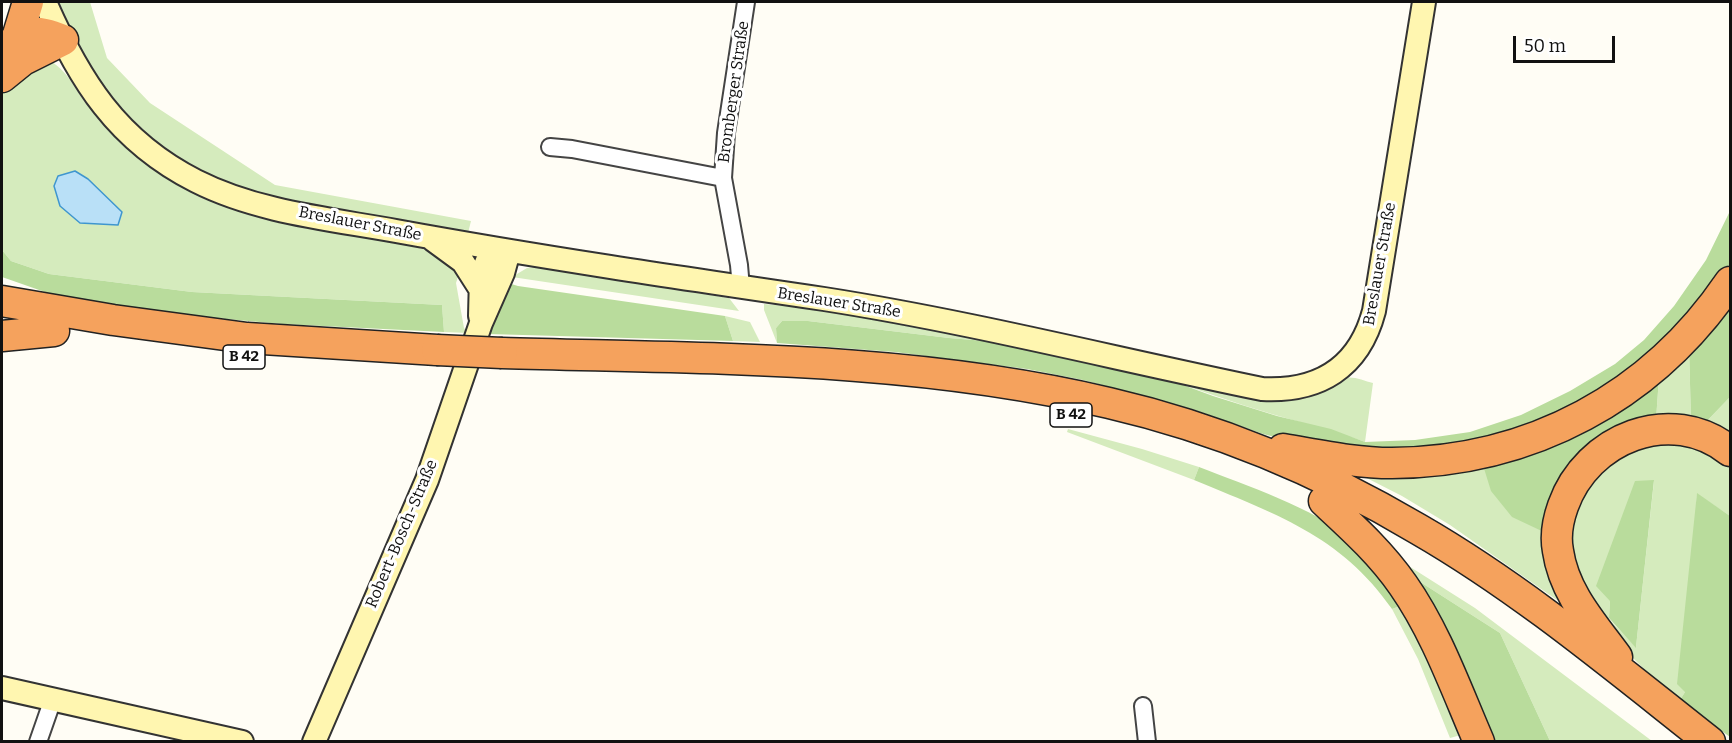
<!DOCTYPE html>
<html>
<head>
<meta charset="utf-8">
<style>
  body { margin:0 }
  #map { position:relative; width:1732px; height:743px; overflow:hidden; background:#fffdf5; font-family:Bitter,serif }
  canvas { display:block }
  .frame { position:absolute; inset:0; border:3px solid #111; pointer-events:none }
  .scale { position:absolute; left:1513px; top:36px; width:102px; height:27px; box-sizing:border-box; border:3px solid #111; border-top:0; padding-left:8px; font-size:18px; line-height:21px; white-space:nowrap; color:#111; -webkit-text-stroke:4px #fff; paint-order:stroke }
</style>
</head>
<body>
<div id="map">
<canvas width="1732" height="743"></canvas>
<div class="frame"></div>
<div class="scale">50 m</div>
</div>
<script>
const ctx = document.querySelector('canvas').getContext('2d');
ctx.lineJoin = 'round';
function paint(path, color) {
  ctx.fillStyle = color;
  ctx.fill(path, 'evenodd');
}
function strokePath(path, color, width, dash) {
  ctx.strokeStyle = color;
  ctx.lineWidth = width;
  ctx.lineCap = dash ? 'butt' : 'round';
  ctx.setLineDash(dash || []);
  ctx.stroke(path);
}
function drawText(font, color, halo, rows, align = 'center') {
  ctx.font = font + ' Bitter,serif';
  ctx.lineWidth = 6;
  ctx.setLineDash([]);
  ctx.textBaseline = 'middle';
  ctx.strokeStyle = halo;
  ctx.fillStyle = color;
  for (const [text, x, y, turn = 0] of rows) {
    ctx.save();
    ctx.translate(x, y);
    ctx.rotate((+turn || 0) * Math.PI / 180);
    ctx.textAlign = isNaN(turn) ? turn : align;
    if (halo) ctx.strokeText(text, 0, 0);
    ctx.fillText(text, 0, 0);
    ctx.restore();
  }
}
paint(new Path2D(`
  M59,2H90L107,58L150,103L275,185L471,221L468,233C429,226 390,219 351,213C326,208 299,206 274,199C218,185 155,154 118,109C91,77 73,40 59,2Z
  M47,59C68,70 74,88 88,106C116,143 155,174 196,194C246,218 301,224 354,234C376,238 424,246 442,257C448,260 454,266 460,271L456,283L464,328L468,333L444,332L442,305L192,292L49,274L11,261L2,250V90Z
  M536,267L729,298L739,311L512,277L527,268Z
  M764,304L852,312L1009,343L949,338L808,321H782L776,328L777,343L764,310Z
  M725,316L750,322L760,342L733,341Z
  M1689,347L1691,420H1656L1659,377Z
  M1156,375L1274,400C1293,400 1312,398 1329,388C1334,385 1339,380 1345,378C1354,376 1364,381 1373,383L1365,442C1335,431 1306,424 1275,415C1235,403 1195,389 1156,375Z
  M1730,397V437L1705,423Z
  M1068,429L1142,449L1199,467L1194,480L1067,432Z
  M1665,437L1730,460V516L1697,494L1685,692L1680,700L1646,671L1613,638L1588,607L1564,524L1595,465ZM1654,480V481L1636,647L1609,619L1610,601Z
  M1482,462L1546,533L1564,605L1450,525L1402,496L1347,468Z
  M1385,551L1475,608L1652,741H1550L1500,633L1400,569Z
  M1408,603L1468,733L1450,738L1418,659L1392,609Z`), '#d5ebbd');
paint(new Path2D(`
  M1730,211V263L1718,284L1668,345L1551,423L1428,453L1303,444L1263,434L1195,410L1137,394L1083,380L1027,369L895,352L777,343L776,328L782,321H808L949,338L1009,343L1156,375L1213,396L1277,416L1331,429L1365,442L1415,440L1470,432L1521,415L1570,391L1615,364L1644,340L1674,306L1706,260Z
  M2,250L11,261L49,274L192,292L442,305L444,332L282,324L192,316L62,298L2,277Z
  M508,283L518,286L725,316L733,341L488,334Z
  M1730,296V397L1705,423L1691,420L1689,347Z
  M1659,377L1656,420L1638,422L1546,533L1512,517L1491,491L1482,462Z
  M1199,467C1247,486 1313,507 1353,541C1372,557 1391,584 1408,603L1392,609C1341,535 1273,513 1194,480Z
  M1654,480L1636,647V648L1609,618L1610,601L1596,586L1635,481Z
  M1697,493L1730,516V737L1680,700L1685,692L1677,684Z
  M1400,569L1500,633L1550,741H1489Z`), '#b9dc9c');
const water = new Path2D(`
  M75,171L88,179L122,212L118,225L80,223L60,206L54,186L58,176Z`);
paint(water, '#b9e0f7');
strokePath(water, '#3f96cf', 1.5);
const street = new Path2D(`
  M550,147L572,149L723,178
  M741,288L739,265L723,178L726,133L746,2
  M1143,706L1147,742
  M38,742L53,699`);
const secondary = new Path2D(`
  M45,2C79,80 117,141 196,181C257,212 330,219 396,231C538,257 681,278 824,299C971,322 1116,359 1262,389C1319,392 1359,368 1374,311L1424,2
  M433,240L463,262L479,287
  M480,316L481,276L492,248
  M2,688L242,742
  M314,742L427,480L481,323L503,273L509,251`);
const highway = new Path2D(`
  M17,38L28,2
  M2,52C23,29 35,29 63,40
  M2,77L23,60L63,40
  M2,301L113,320L247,338L437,350
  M2,336L54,331
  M502,353C704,359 911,356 1109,403C1217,428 1322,472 1418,529C1522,589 1616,668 1710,742
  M1283,449C1319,455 1355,463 1392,463C1531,462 1652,397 1730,282
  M1324,501C1352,527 1381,553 1403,585C1436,632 1456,689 1479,742
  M1617,657C1593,624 1564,593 1558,551C1555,536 1558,520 1563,506C1587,438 1671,404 1730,451`);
strokePath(street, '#444', 20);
strokePath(secondary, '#333', 26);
strokePath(highway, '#222', 33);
strokePath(street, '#fff', 16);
strokePath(secondary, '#fff6b0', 22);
strokePath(highway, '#f5a25d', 30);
const highwayBridge = new Path2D(`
  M437,350L502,353`);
strokePath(highwayBridge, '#222', 33, []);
strokePath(highwayBridge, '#f5a25d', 30);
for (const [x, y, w] of [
  [244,357,42],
  [1071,415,42]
]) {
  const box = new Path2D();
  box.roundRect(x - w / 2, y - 12, w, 24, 4.5);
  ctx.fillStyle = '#fff';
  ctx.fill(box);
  strokePath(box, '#111', 1.5);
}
drawText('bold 15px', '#111', null, [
  ["B 42",244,357],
  ["B 42",1071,415]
]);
drawText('16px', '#111', '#fff', [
  ["Bromberger Straße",734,92,-82],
  ["Breslauer Straße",360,224,11],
  ["Breslauer Straße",1380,264,-80],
  ["Breslauer Straße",839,303,9],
  ["Robert-Bosch-Straße",402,534,-67]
]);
</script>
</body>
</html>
